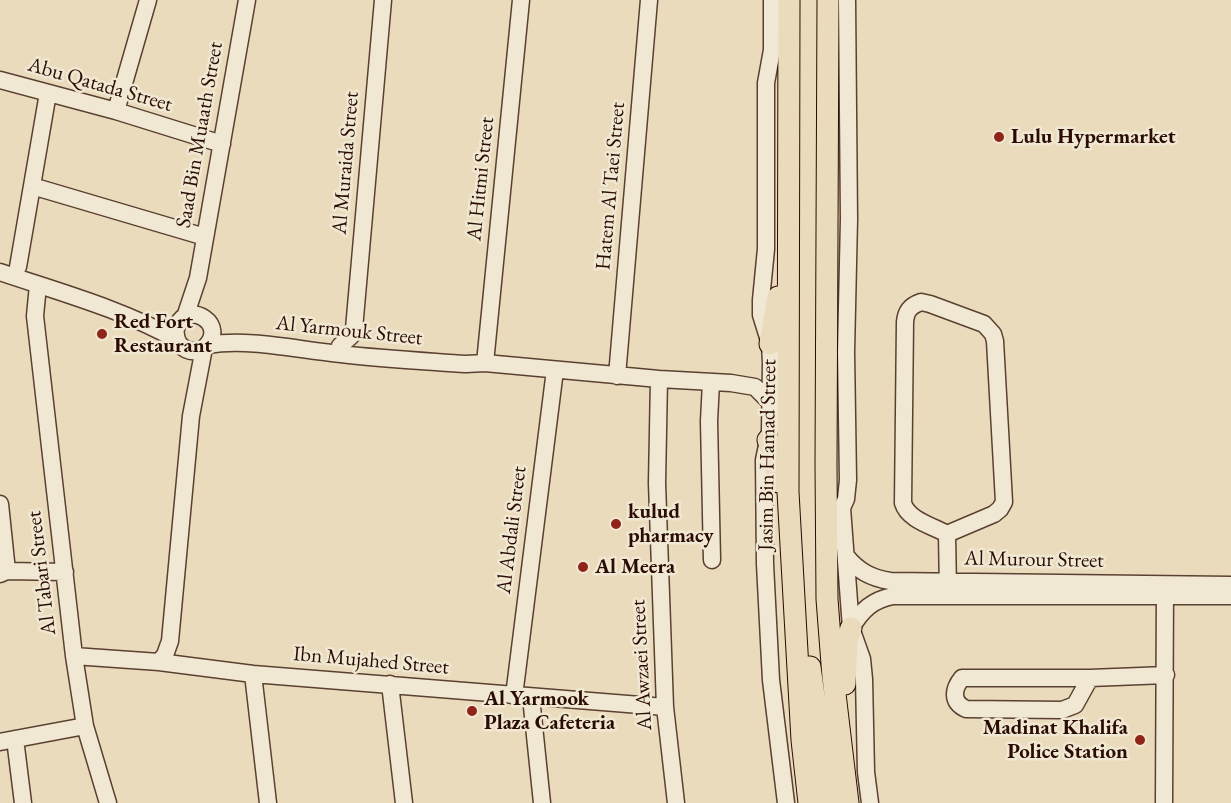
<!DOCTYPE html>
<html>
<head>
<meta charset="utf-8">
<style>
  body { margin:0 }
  canvas { display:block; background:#eadbbc }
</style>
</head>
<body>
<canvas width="1231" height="803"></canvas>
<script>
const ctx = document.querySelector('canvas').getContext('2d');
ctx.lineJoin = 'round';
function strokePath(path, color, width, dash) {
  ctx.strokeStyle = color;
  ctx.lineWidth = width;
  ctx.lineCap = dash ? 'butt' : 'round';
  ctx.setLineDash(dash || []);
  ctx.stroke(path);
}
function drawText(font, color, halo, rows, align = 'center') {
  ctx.font = font + ' "EB Garamond",serif';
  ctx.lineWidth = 5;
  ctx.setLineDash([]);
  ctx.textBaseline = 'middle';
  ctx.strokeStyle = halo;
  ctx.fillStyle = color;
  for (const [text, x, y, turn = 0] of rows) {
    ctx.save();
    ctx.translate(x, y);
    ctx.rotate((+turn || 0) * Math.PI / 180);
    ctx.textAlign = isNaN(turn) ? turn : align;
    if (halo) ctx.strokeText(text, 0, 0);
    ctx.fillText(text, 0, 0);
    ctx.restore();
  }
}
const minor = new Path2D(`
  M772,0V50L766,83V249L761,300V315L770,344L771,363L770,431L764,460L765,564L771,680L786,803
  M847,0L849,219L846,352L848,480L846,499L842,508L851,628L862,659L864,679L866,772L870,803
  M0,80L116,111L222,144
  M116,111L148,0
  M32,186L205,237
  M18,267L48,93
  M0,272C59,292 122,309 177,340
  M38,285L35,316L74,656L85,726L108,803
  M921,302L930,304L984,324L993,334L995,341L1004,502L1000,509L994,514L947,534C933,526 908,520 903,503L905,322C906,311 910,306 921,302Z
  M185,317L198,278L247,0
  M207,345C251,338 297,350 341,354C383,359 424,361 466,364L485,363L659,379L731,383L755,387L769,401
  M340,346L351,336L354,329L383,0
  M485,363L521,0
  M617,376L649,0
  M659,379L657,483L665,707L676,803
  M711,382L709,421L712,560
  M0,504L7,571
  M947,534L948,591
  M846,556C858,571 871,578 890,581L1231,585
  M0,574L7,571L65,572
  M851,628C862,610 872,600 893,596H1231
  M74,656L159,662L253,674L665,707
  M159,662L165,655L170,641L191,416L204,348C230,325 188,299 177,326C174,332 176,338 179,344C187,352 195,353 204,348
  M253,674L268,803
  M1090,678L1075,705L1062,710L966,709C951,702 953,689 962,678H1090L1166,675
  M390,684L404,803
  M514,696L555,370
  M531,697L542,803
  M15,739L23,803
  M0,742L85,726
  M1164,803L1165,585`);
const major = new Path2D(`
  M789,0L788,492L802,740L809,803
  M828,0L826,464L827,599L833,677L848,803
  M770,344L778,297
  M768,440L773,454L779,482
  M810,667L829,803
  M845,684L847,642L851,628`);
strokePath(minor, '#5a4030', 19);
strokePath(major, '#2a0c02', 23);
strokePath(minor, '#f1e8d3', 16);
strokePath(major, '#eadbbc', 21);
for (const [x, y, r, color] of [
  [999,137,6,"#8f2418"],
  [102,334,6,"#8f2418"],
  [616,524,6,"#8f2418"],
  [583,567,6,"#8f2418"],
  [472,711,6,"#8f2418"],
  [1140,740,6,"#8f2418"]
]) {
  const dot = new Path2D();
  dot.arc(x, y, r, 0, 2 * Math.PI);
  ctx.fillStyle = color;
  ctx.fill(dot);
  strokePath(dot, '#f1e8d3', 2);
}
drawText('21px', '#2a0c02', '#f1e8d3', [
  ["Abu Qatada Street",100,85,16],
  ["Saad Bin Muaath Street",200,135,-80],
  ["Al Muraida Street",346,163,-85],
  ["Al Hitmi Street",481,179,-84],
  ["Hatem Al Taei Street",611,186,-85],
  ["Al Yarmouk Street",349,331,6],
  ["Jasim Bin Hamad Street",768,455,-89],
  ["Al Abdali Street",512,530,-83],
  ["Al Murour Street",1034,560,1],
  ["Al Tabari Street",42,573,-97],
  ["Ibn Mujahed Street",371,661,5],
  ["Al Awzaei Street",642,665,-93]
]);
drawText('bold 21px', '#2a0c02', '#f1e8d3', [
  ["Lulu Hypermarket",1011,137],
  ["Red Fort",114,322],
  ["Restaurant",114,346],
  ["kulud",628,512],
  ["pharmacy",628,536],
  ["Al Meera",595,567],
  ["Al Yarmook",484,699],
  ["Plaza Cafeteria",484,723],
  ["Madinat Khalifa",1128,728,"right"],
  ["Police Station",1128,752,"right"]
], 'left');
</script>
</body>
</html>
